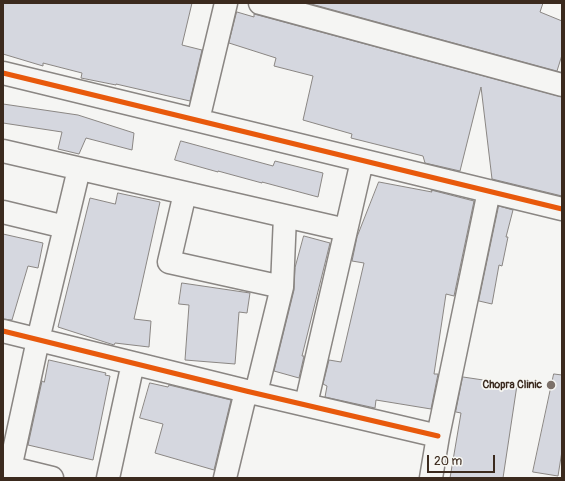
<!DOCTYPE html>
<html>
<head>
<meta charset="utf-8">
<style>
  body { margin:0 }
  #map { position:relative; width:565px; height:481px; overflow:hidden; background:#f5f5f3; font-family:Pangolin,sans-serif }
  canvas { display:block }
  .frame { position:absolute; inset:0; border:4px solid #3b2a1e; pointer-events:none }
  .scale { position:absolute; left:427px; top:455px; width:68px; height:18px; box-sizing:border-box; border:2px solid #3b2a1e; border-top:0; padding-left:5px; font-size:12px; line-height:14px; white-space:nowrap; color:#3b2a1e; -webkit-text-stroke:3px #f6f6f2; paint-order:stroke }
</style>
</head>
<body>
<div id="map">
<canvas width="565" height="481"></canvas>
<div class="frame"></div>
<div class="scale">20 m</div>
</div>
<script>
const ctx = document.querySelector('canvas').getContext('2d');
ctx.lineJoin = 'round';
function paint(path, color) {
  ctx.fillStyle = color;
  ctx.fill(path, 'evenodd');
}
function strokePath(path, color, width, dash) {
  ctx.strokeStyle = color;
  ctx.lineWidth = width;
  ctx.lineCap = dash ? 'butt' : 'round';
  ctx.setLineDash(dash || []);
  ctx.stroke(path);
}
function drawText(font, color, halo, rows, align = 'center') {
  ctx.font = font + ' Pangolin,sans-serif';
  ctx.lineWidth = 3.5;
  ctx.setLineDash([]);
  ctx.textBaseline = 'middle';
  ctx.strokeStyle = halo;
  ctx.fillStyle = color;
  for (const [text, x, y, turn = 0] of rows) {
    ctx.save();
    ctx.translate(x, y);
    ctx.rotate((+turn || 0) * Math.PI / 180);
    ctx.textAlign = isNaN(turn) ? turn : align;
    if (halo) ctx.strokeText(text, 0, 0);
    ctx.fillText(text, 0, 0);
    ctx.restore();
  }
}
const building = new Path2D(`
  M3,3H192L182,45L202,50L190,101L116,84V85L81,78L82,73L43,63V66L3,54Z
  M308,3H543L540,12L562,21V55L557,71Z
  M237,12L254,17V14L562,97V196L492,179L481,87L460,171L425,163L423,156L351,138L352,134L303,120L313,76L274,66L276,58L229,43Z
  M3,104L78,115L134,133L132,150L86,138L79,154L58,149L62,132L3,123Z
  M181,141L273,166L275,161L323,173L318,197L262,182V183L218,171V172L175,160Z
  M379,182L432,192L431,190L474,201L454,296L446,294L434,374H438L431,409L376,400L375,408L325,397L327,386L323,384L329,360L341,362L364,263L352,261L357,237Z
  M118,193L160,202L134,319L151,321L149,347L115,343L114,345L58,327L90,198L115,204Z
  M499,206L513,210L506,237H508L502,266L499,265L492,304L479,301Z
  M3,234L43,243L38,268L28,266L12,320L3,319Z
  M304,236L330,243L302,356H304L299,378L274,371L294,290L295,268Z
  M182,283L250,293L247,313L239,312L235,364L185,360L189,305L179,304Z
  M49,360L106,373L105,375L110,376L93,460L28,445L42,381L44,382Z
  M554,374L562,375V451L558,476L533,472Z
  M463,377L517,385L503,478H450L461,413L456,412Z
  M150,383L168,387L169,385L231,400L214,470L155,453L163,424L140,418Z`);
paint(building, '#d5d7df');
strokePath(building, '#8a8683', 1);
const street = new Path2D(`
  M260,3L562,85
  M3,73L562,209
  M198,120L226,3
  M3,151L346,230
  M185,193L169,262L282,287
  M3,212L65,227
  M3,331L246,391L438,436
  M256,393L282,287L285,216
  M306,404L362,161
  M3,466L52,478
  M8,478L38,340L79,169
  M108,478L133,363
  M225,478L246,391
  M431,478L438,436L489,191`);
strokePath(street, '#8a8683', 25);
strokePath(street, '#f5f5f3', 22);
strokePath(new Path2D(`
  M3,73L562,209
  M3,331L246,391L438,436`), '#e8590c', 5);
for (const [x, y, r, color] of [
  [551,385,5,"#7c7169"]
]) {
  const dot = new Path2D();
  dot.arc(x, y, r, 0, 2 * Math.PI);
  ctx.fillStyle = color;
  ctx.fill(dot);
  strokePath(dot, '#f6f6f2', 1.5);
}
drawText('bold 11px', '#3b2a1e', '#f6f6f2', [
  ["Chopra Clinic",542,385]
], 'right');
</script>
</body>
</html>
